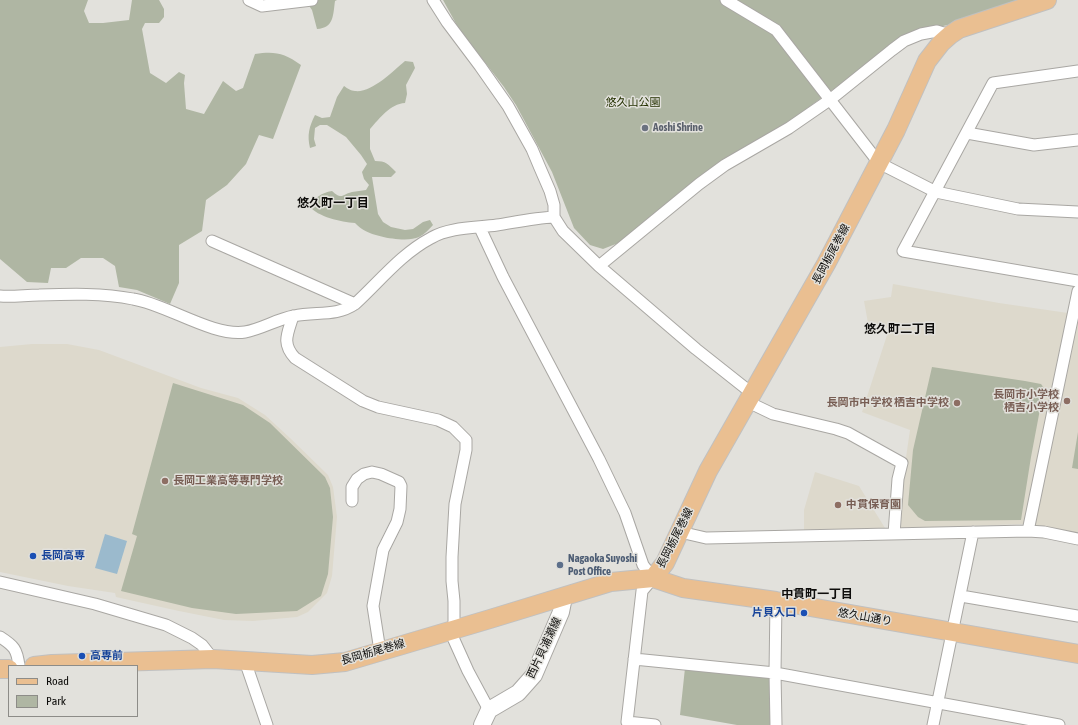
<!DOCTYPE html>
<html>
<head>
<meta charset="utf-8">
<style>
  body { margin:0 }
  #map { position:relative; width:1078px; height:725px; overflow:hidden; background:#e2e1dc; font-family:"Asap Condensed",sans-serif }
  canvas { display:block }
  .legend { position:absolute; left:8px; top:665px; width:130px; height:52px; box-sizing:border-box; background:#e2e1dc; border:1px solid #8d8c88; margin:0; padding:5px 7px; list-style:none; font-size:12px; color:#0e0d0b }
  .legend li { display:flex; align-items:center; gap:8px; height:20px }
  .legend b { width:20px; border:1px solid #8d8c88 }
</style>
</head>
<body>
<div id="map">
<canvas width="1078" height="725"></canvas>
<ul class="legend">
<li><b style="height:5px;background:#eabf91"></b>Road</li>
<li><b style="height:11px;background:#afb6a3"></b>Park</li>
</ul>
</div>
<script>
const ctx = document.querySelector('canvas').getContext('2d');
ctx.lineJoin = 'round';
function paint(path, color) {
  ctx.fillStyle = color;
  ctx.fill(path, 'evenodd');
}
function strokePath(path, color, width, dash) {
  ctx.strokeStyle = color;
  ctx.lineWidth = width;
  ctx.lineCap = dash ? 'butt' : 'round';
  ctx.setLineDash(dash || []);
  ctx.stroke(path);
}
function drawText(font, color, halo, rows, align = 'center') {
  ctx.font = font + ' "Asap Condensed","Noto Sans JP",sans-serif';
  ctx.lineWidth = 3;
  ctx.setLineDash([]);
  ctx.textBaseline = 'middle';
  ctx.strokeStyle = halo;
  ctx.fillStyle = color;
  for (const [text, x, y, turn = 0] of rows) {
    ctx.save();
    ctx.translate(x, y);
    ctx.rotate((+turn || 0) * Math.PI / 180);
    ctx.textAlign = isNaN(turn) ? turn : align;
    if (halo) ctx.strokeText(text, 0, 0);
    ctx.fillText(text, 0, 0);
    ctx.restore();
  }
}
paint(new Path2D(`
  M893,284L999,303L1068,313L1024,524L901,528L902,485L910,430L862,412L889,329L868,323L864,301L891,297Z
  M1078,313V535L1032,527Z
  M32,344H67L99,350L201,388L238,398L265,415L290,438L328,475L333,487L337,517L332,576L327,593L308,612L297,617L253,621L224,620L179,611L116,597L115,593L68,586L0,572V347Z
  M815,472L859,486L885,528L804,530V510Z`), '#ddd9cc');
paint(new Path2D(`
  M0,0H88L84,11L89,23H103L129,20L132,0H159L164,9V17L159,23H145L142,29L150,73L166,83L179,72L185,75L184,83L186,109L204,114L223,81L236,91L243,88L255,54C275,51 284,53 301,65L273,139L259,135L246,164L227,185L206,200L202,231L179,245V283L170,304L137,290L119,287L115,266L103,258H81L66,268H51L48,283L27,282L0,259Z
  M305,0H337L335,1C333,15 334,28 317,29L312,10Z
  M443,0H1026L953,24L918,31L842,83L626,240L603,249L590,245L574,228L552,172L516,105L504,87L459,29Z
  M405,61L413,62L415,68L406,85L407,94L405,103C390,104 380,118 370,129V149L375,161C386,161 388,164 396,172L391,177H372L378,214L383,222L391,227L405,230L413,229L423,222L430,220L433,225C429,229 425,234 419,237C407,243 373,237 362,229C359,227 357,225 355,223C341,222 318,217 309,206C316,197 321,193 332,191C342,200 341,195 352,192C357,191 361,191 366,190L369,185L364,179L362,172L367,164L361,155L346,137L327,125H320L315,128L314,139L316,146L310,148C307,135 309,127 315,115L322,118L330,117L337,97L344,86C347,88 351,91 355,91C372,93 393,71 405,61Z
  M932,367L1025,381L1041,384L1044,388L1031,457L1021,520L925,521L918,517L908,505L913,450Z
  M173,383L243,405L270,423L325,477L330,488L333,517L328,574L321,596L297,611L236,614L192,608L121,591L137,536L132,534Z
  M1078,432V469L1072,468Z
  M685,668L771,677L772,725H737L680,715Z`), '#afb6a3');
paint(new Path2D(`
  M105,534L127,541L117,574L95,568Z`), '#9bbacd');
const street = new Path2D(`
  M249,0L262,6L312,0
  M433,0L447,22L480,66L508,106L532,149L540,168L550,191L554,205V217L563,231L599,266L696,349L744,387L753,393
  M726,0L776,30L879,163L936,192L1018,209L1078,212
  M1078,71L993,83L903,251L1078,281
  M967,133L1034,145L1078,140
  M480,228L503,277L599,459L625,513L643,565L653,578L642,591L627,722L655,725
  M212,241L355,304
  M599,266L699,184L725,165L789,128L831,99L892,50L904,41L921,34L937,31L950,35
  M0,296C13,297 26,295 39,295C70,294 103,293 133,299C166,304 213,337 245,332C262,329 277,319 294,316C315,311 336,317 355,304C380,281 401,254 431,238C450,227 476,228 497,225C516,222 535,218 554,217
  M293,316C288,333 281,343 295,358L363,401L378,407L438,420L453,427L466,440V450L455,504L452,557V581L454,601V624L450,631L468,671L489,710
  M748,402L773,414L836,429L848,433L902,463L898,479L894,534
  M352,501V487L357,479L364,474L372,472L381,474L399,482L401,486L400,509L397,522L383,550L373,606L380,651
  M1028,531L1078,291
  M680,532L706,538L1028,531L1044,532L1078,539
  M0,582L95,604L166,625L192,638L202,645L213,659
  M961,596L1078,616
  M0,637C14,646 17,649 19,666
  M634,659L775,673L1059,725
  M245,661L267,725
  M776,725L775,673L776,601
  M933,725L973,532`);
const secondary = new Path2D(`
  M482,725L489,710L518,693L534,675L561,612L564,597`);
const primary = new Path2D(`
  M653,578L683,588L776,601L1078,654
  M34,666L52,664L213,659L312,665L345,662L490,619L611,582L653,578L665,563L708,471L826,264L896,130L927,61L941,43L950,35L959,29L1047,0
  M0,669H9`);
strokePath(street, '#a9a7a3', 13);
strokePath(secondary, '#a9a7a3', 18);
strokePath(primary, '#c0c0c0', 20);
strokePath(street, '#fff', 11);
strokePath(secondary, '#fff', 16);
strokePath(primary, '#eabf91', 18);
for (const [x, y, r, color] of [
  [645,128,4,"#6b7280"],
  [1067,401,4,"#8d6e63"],
  [957,403,4,"#8d6e63"],
  [165,481,4,"#8d6e63"],
  [838,505,4,"#8d6e63"],
  [33,556,4,"#1a4fb4"],
  [560,565,4,"#5c6f8a"],
  [804,613,4,"#1a4fb4"],
  [82,656,4,"#1a4fb4"]
]) {
  const dot = new Path2D();
  dot.arc(x, y, r, 0, 2 * Math.PI);
  ctx.fillStyle = color;
  ctx.fill(dot);
  strokePath(dot, '#e2e1dc', 1.5);
}
drawText('11px', '#243100', '#e2e1dc', [
  ["悠久山公園",633,103]
]);
drawText('bold 11px', '#5b616d', '#e2e1dc', [
  ["Aoshi Shrine",653,128]
], 'left');
drawText('11px', '#0e0d0b', '#e2e1dc', [
  ["長岡栃尾巻線",831,254,-62],
  ["長岡栃尾巻線",675,538,-63],
  ["悠久山通り",865,617,10],
  ["西片貝浦瀬線",544,648,-65],
  ["長岡栃尾巻線",373,652,-16]
]);
drawText('bold 11px', '#785e54', '#e2e1dc', [
  ["長岡市小学校",1059,395],
  ["栖吉小学校",1059,408],
  ["長岡市中学校 栖吉中学校",949,403],
  ["長岡工業高等専門学校",173,481,"left"],
  ["中貫保育園",846,505,"left"]
], 'right');
drawText('bold 11px', '#164399', '#e2e1dc', [
  ["長岡高専",41,556],
  ["片貝入口",796,613,"right"],
  ["高専前",90,656]
], 'left');
drawText('bold 11px', '#4e5e75', '#e2e1dc', [
  ["Nagaoka Suyoshi",568,559],
  ["Post Office",568,572]
], 'left');
drawText('bold 12px', '#0e0d0b', '#e2e1dc', [
  ["悠久町一丁目",333,203],
  ["悠久町二丁目",900,329],
  ["中貫町一丁目",817,594]
]);
</script>
</body>
</html>
